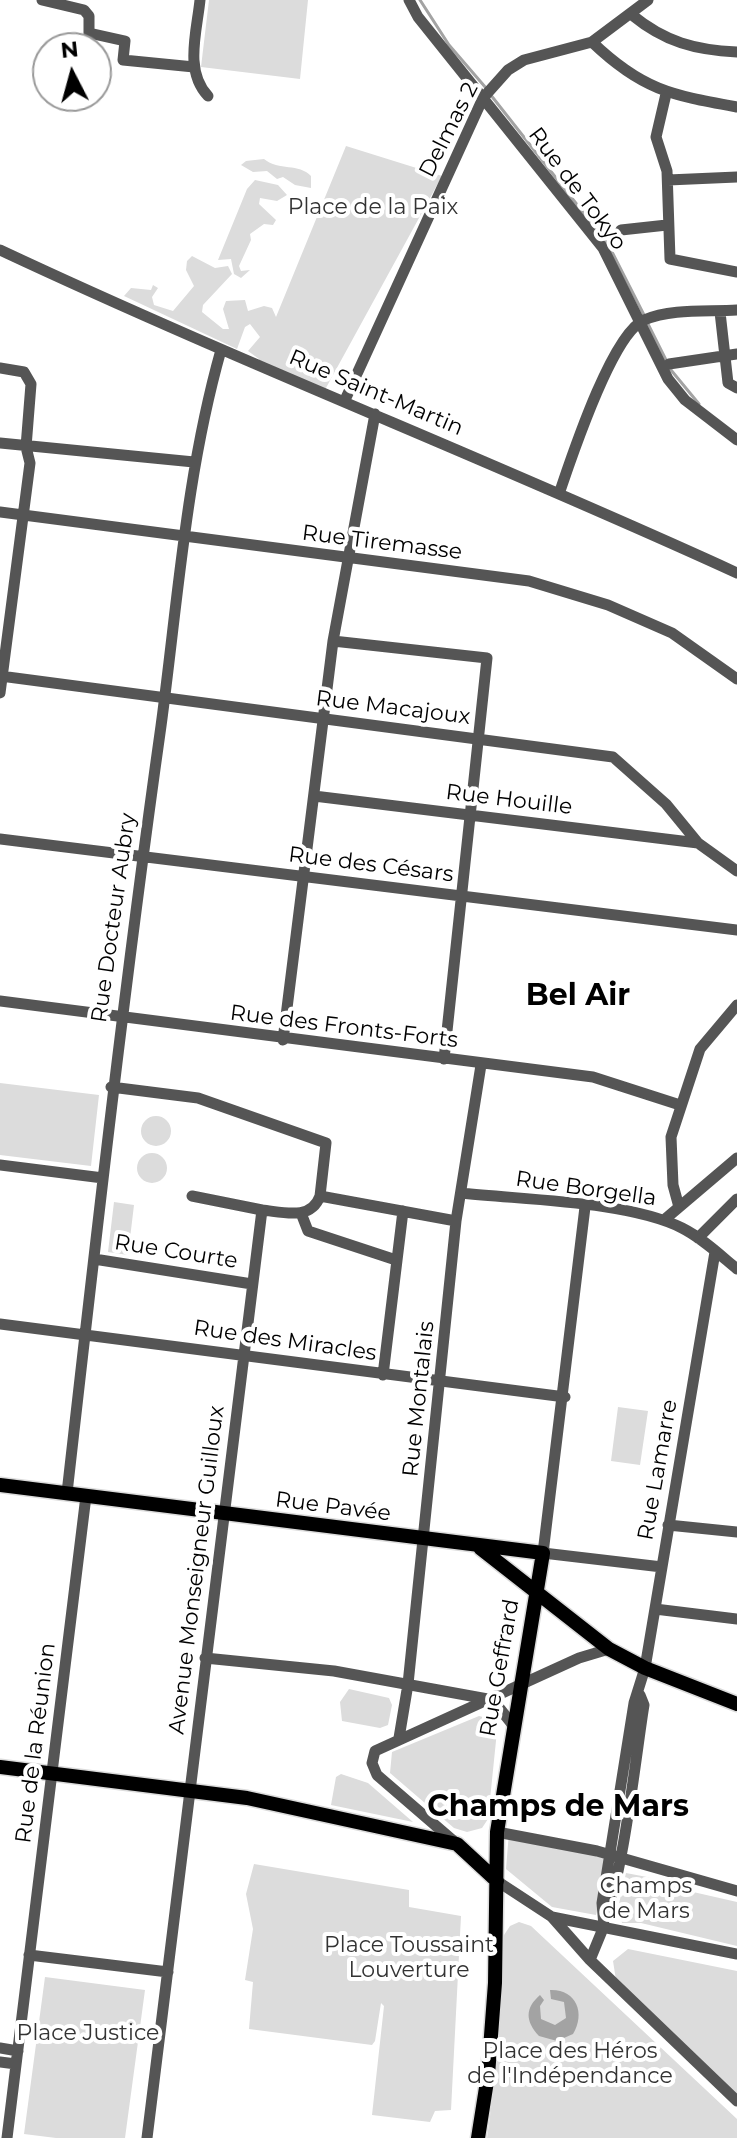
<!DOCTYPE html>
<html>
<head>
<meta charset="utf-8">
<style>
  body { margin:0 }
  #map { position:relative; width:737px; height:2138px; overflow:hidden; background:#fff; font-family:Montserrat,sans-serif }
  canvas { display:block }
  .north { position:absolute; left:32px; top:32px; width:80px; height:80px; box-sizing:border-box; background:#fff; border:2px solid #999; border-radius:50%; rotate:354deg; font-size:22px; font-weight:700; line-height:32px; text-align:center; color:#000 }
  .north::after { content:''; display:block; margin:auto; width:28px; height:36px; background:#000; clip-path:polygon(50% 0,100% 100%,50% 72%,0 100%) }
</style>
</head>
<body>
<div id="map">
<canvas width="737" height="2138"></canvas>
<div class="north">N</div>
</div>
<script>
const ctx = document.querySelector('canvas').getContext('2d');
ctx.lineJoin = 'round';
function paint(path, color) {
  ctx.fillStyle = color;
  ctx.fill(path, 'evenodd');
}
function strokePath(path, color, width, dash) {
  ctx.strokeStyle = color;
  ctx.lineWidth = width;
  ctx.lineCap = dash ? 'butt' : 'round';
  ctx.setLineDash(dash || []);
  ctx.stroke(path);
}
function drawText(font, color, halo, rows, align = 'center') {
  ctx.font = font + ' Montserrat,sans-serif';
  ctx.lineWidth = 8;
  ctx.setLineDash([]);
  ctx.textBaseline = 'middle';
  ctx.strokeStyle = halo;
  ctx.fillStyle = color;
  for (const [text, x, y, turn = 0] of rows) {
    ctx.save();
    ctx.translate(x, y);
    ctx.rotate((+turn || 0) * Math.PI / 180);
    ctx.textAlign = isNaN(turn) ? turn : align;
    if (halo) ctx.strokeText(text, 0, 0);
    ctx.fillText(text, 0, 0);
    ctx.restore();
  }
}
paint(new Path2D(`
  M209,0H308L300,79L201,67Z
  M346,146L442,176L321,397L258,364L259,359L248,351L260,337L250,324L245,327L237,349L124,296L131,288L151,290L153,285L158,288L152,297L154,305L173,311L194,286L186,270L187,261L192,256L215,268L228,266L232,274L203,305L202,312L223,329H229L223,309L226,301L245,300L248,311L264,306L272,308L276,317Z
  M264,159C279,171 299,163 311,176V188L295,185L283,177L277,179L267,171L253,172L241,165L246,161Z
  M255,180L278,185L287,195L277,201L260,198L259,204L276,220L273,225L264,224L250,234L251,240L239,266L241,271L250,270L241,278L234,274L231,259L218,260L247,189Z
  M0,1083L99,1095L91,1166L0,1155Z
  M141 1131a15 15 0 1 1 30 0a15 15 0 1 1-30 0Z
  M137 1168a15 15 0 1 1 30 0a15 15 0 1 1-30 0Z
  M114,1202L134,1205L128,1255L108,1252Z
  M618,1407L648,1411L640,1465L611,1461Z
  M349,1689L389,1698L392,1705L388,1725L380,1728L342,1721L340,1702Z
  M479,1716L491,1719L497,1731L488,1819L482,1828L467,1832L454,1828L390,1773L392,1752Z
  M341,1774L368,1783L413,1822L331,1805L336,1777Z
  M509,1832L610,1860L596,1915L552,1907L506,1869Z
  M254,1864L409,1890V1907L461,1916L451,2110L435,2111L430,2122L372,2115L384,2006L381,2003L375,2041L372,2045L249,2029L253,1982L245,1980L253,1929L246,1894Z
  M626,1873L673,1882L680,1889L737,1902V1946L641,1923H622L618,1908Z
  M519,1922L531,1926L737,2119V2138H487L496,2072L504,1935L510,1926Z
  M628,1949L737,1971V2095L616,1980L613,1961Z
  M45,1977L145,1990L125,2138H56L24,2134Z`), '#dcdcdc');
paint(new Path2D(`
  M550,1990C576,1989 586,2013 573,2034L557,2041L539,2036C525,2021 525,2008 540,1995L544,2000L540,2006L541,2019L555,2025L566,2018L564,2002L551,1999Z`), '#a3a3a3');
strokePath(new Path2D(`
  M420,0L449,45L486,88
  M490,94L608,244L645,317
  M648,324L671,370L699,404`), '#a3a3a3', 3);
const major = new Path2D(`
  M0,1485L543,1553L497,1832L495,1983L488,2075L478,2138
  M480,1548L609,1649L645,1668L737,1704
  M0,1767L247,1798L457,1844L497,1881`);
strokePath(major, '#dbdbdb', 17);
strokePath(new Path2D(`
  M42,0L84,10L89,16V33L125,41L123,60L194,67
  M200,0C197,31 184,71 208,96
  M409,0L418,17L603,248L668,379L685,400L737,440
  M632,15C665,42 695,50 737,52
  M592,42C642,90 671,95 737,107
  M666,94L656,137L667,171L670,259L737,272
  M668,180L737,177
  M621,230L667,225
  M0,250C243,364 493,461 737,573
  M720,312L728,383L737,388
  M669,364L737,354
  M0,368L24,372L31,384L26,447L30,463L0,693
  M345,400L483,98L508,70L524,60L592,42L648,0
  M0,443L194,462
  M560,491C572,456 612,334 644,320C672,308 708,312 737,310
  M0,512L529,581L608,605L672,633L737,679
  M333,641L487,658L444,1059
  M0,676L613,757L666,804L698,843L737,871
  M314,796L698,843
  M0,839L737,930
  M0,1001L593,1077L680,1105
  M283,1040L333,641L375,414
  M111,1087L198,1098L326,1143L320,1196
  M0,1165L103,1178
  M462,1193C524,1200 628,1201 682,1228C702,1238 720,1255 737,1269
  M192,1196L262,1210
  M585,1207L543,1553L662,1567
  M679,1207L673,1185L671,1137L700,1049L737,1005
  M301,1213L308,1231L396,1260
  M664,1220L737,1158
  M698,1238L737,1199
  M94,1259L252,1284
  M0,1324L565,1397
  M383,1375L403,1211
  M67,1493C96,1237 125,981 161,726C178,599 186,474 221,350
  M668,1525L737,1532
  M655,1609L737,1619
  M205,1658L334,1671L493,1700L512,1724
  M399,1738L408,1684L456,1221L481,1065
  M497,1832L597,1851L737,1891
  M457,1844L377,1775L372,1763L375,1751L579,1658L609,1649
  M497,1881L552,1917L590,1960L737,2101
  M605,1911C621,1893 638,1739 644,1705L640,1695
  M552,1917L737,1954
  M29,1955L168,1972
  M590,1960L604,1926L602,1903L634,1703L645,1668L715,1252
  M0,2048L18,2051
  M0,2062L16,2064
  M7,2138L86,1496
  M147,2138L262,1210C283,1212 311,1221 320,1196L456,1221`), '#555', 11);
strokePath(major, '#000', 14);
drawText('22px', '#000', '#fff', [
  ["Delmas 2",449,130,-63],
  ["Rue de Tokyo",577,189,53],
  ["Rue Saint-Martin",376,393,23],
  ["Rue Tiremasse",382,543,7],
  ["Rue Macajoux",393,708,7],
  ["Rue Houille",509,800,7],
  ["Rue des Césars",371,865,7],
  ["Rue Docteur Aubry",114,918,-82],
  ["Rue des Fronts-Forts",344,1027,7],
  ["Rue Borgella",586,1189,8],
  ["Rue Courte",176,1252,9],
  ["Rue des Miracles",285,1341,8],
  ["Rue Montalais",419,1399,-84],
  ["Rue Lamarre",658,1470,-80],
  ["Rue Pavée",333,1507,7],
  ["Avenue Monseigneur Guilloux",197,1570,-83],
  ["Rue Geffrard",500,1668,-80],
  ["Rue de la Réunion",36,1743,-83]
]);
drawText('22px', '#333', '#fff', [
  ["Place de la Paix",373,208],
  ["Champs",646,1887],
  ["de Mars",646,1912],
  ["Place Toussaint",409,1946],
  ["Louverture",409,1971],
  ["Place Justice",88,2034],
  ["Place des Héros",570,2052],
  ["de l'Indépendance",570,2077]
]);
drawText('bold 30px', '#000', '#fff', [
  ["Bel Air",578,996],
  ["Champs de Mars",558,1807]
]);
</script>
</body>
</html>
